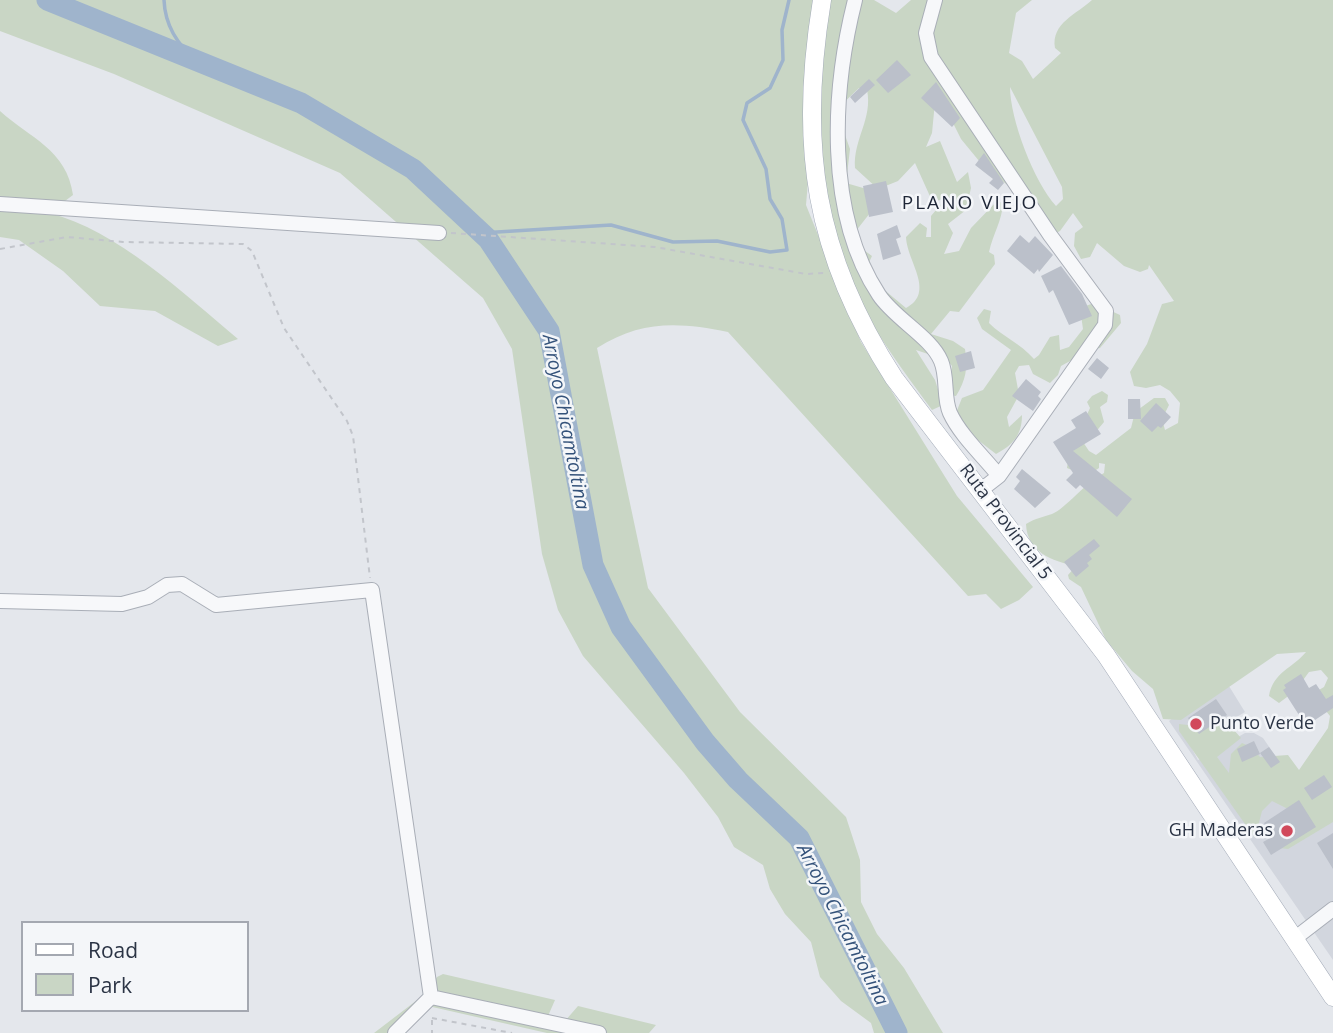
<!DOCTYPE html>
<html>
<head>
<meta charset="utf-8">
<style>
  body { margin:0 }
  #map { position:relative; width:1333px; height:1033px; overflow:hidden; background:#e4e7ec; font-family:"Open Sans",sans-serif }
  canvas { display:block }
  .legend { position:absolute; left:21px; top:921px; width:228px; height:91px; box-sizing:border-box; background:#f4f6f9; border:2px solid #a4a8b1; margin:0; padding:9px 12px; list-style:none; font-size:21px; color:#2b3445 }
  .legend li { display:flex; align-items:center; gap:14px; height:35px }
  .legend b { width:35px; border:2px solid #a4a8b1 }
</style>
</head>
<body>
<div id="map">
<canvas width="1333" height="1033"></canvas>
<ul class="legend">
<li><b style="height:9px;background:#fff"></b>Road</li>
<li><b style="height:19px;background:#c9d6c5"></b>Park</li>
</ul>
</div>
<script>
const ctx = document.querySelector('canvas').getContext('2d');
ctx.lineJoin = 'round';
function paint(path, color) {
  ctx.fillStyle = color;
  ctx.fill(path, 'evenodd');
}
function strokePath(path, color, width, dash) {
  ctx.strokeStyle = color;
  ctx.lineWidth = width;
  ctx.lineCap = dash ? 'butt' : 'round';
  ctx.setLineDash(dash || []);
  ctx.stroke(path);
}
function drawText(font, color, halo, rows, align = 'center') {
  ctx.font = font + ' "Open Sans",sans-serif';
  ctx.lineWidth = 5;
  ctx.setLineDash([]);
  ctx.textBaseline = 'middle';
  ctx.strokeStyle = halo;
  ctx.fillStyle = color;
  for (const [text, x, y, turn = 0] of rows) {
    ctx.save();
    ctx.translate(x, y);
    ctx.rotate((+turn || 0) * Math.PI / 180);
    ctx.textAlign = isNaN(turn) ? turn : align;
    if (halo) ctx.strokeText(text, 0, 0);
    ctx.fillText(text, 0, 0);
    ctx.restore();
  }
}
paint(new Path2D(`
  M1224,678L1245,712L1190,745L1198,760L1245,733H1254L1263,738L1292,780L1333,753V960L1169,721Z`), '#d2d6de');
paint(new Path2D(`
  M0,0H874L896,13L911,0H1032L1016,13L1009,53L1022,61L1033,79L1061,53L1055,48C1051,23 1077,14 1092,0H1333V822L1288,849L1271,847L1298,814L1272,801L1262,811L1255,838L1179,731V724L1197,726L1226,721L1241,738L1217,757L1229,773L1231,754L1242,743L1251,747L1260,757L1288,755L1299,770L1328,728L1330,716L1312,694L1324,687L1328,678L1321,670L1309,672L1295,691L1279,703L1269,696C1273,672 1293,668 1306,652L1277,654L1181,720L1163,719L1153,689L1132,671L1106,640L1081,587L1069,579L1068,575L1076,566C1052,561 1027,552 1026,524C1036,518 1043,517 1052,514C1065,509 1086,482 1104,473L1105,464L1099,463V468L1087,476L1067,468L1069,454L1083,442L1089,451L1096,455L1131,428L1135,412L1154,398H1165L1169,405L1162,419L1165,430L1178,423L1180,403L1170,391L1160,385L1146,388L1134,386L1130,372L1147,344L1162,304L1174,301L1149,265L1148,269L1140,272L1124,266L1097,243L1090,257L1081,259L1074,246L1075,233L1083,227L1073,213L1060,231L1048,237L1014,190L984,167L961,139L949,115L935,102L932,133L926,147L940,141L957,182L968,172L971,188L966,210L948,224L953,233L944,254L959,251L971,228L997,201L1003,203C1002,221 993,234 989,252L994,255L995,264L959,312L950,311L931,334L953,341L965,349C968,368 966,380 956,396L949,395L952,366L942,353L931,355L916,350L935,380L943,405L932,410C896,361 842,289 829,230C819,184 820,133 816,87L806,205L861,342L957,496L1033,587L1019,600L1001,609L986,594L968,596L728,332C679,322 641,320 597,348L648,588L740,712L846,817L860,860L861,902L877,934L904,968L943,1033H874L871,1023L841,1001L820,977L811,942L785,914L770,889L763,865L734,847L718,817L684,773L583,656L558,610L542,554L512,349L483,298L340,173L114,74L0,31ZM1010,87L1062,187L1063,199L1056,206C1034,182 1010,119 1010,87ZM859,88L867,90C873,119 853,139 855,168L878,189L898,181L915,163L933,203L947,197L931,216V237H926L927,228L920,223L906,237C907,262 936,292 906,308L864,273L872,256L854,243L852,236L870,213V190L846,183L850,149L836,110Z
  M0,111C30,138 67,150 73,195L49,213C117,230 184,294 238,339L218,346L155,311L100,306L63,271L19,240L0,237Z
  M1094,303L1120,315L1121,323L1100,348L1090,350L1061,366L1058,375L1050,383L1033,374L1029,365L1019,366L1015,373L1019,395L1007,417L1009,427L1022,415C1022,435 1013,445 996,454L974,437L956,413L962,398L983,390L1011,350L982,329L977,318L984,309L991,311L989,323C1003,337 1020,343 1034,359L1039,355L1050,337L1059,335L1060,350L1069,347L1083,329L1080,308Z
  M1102,391L1108,395L1107,402L1100,407L1104,422L1094,434L1085,419L1090,408L1087,402L1092,396Z
  M443,974L555,1000L548,1016L565,1021L578,1006L656,1025L649,1033H547L428,1006L389,1033H374L425,994L437,977Z`), '#c9d6c5');
strokePath(new Path2D(`
  M164,0C165,26 178,46 198,62
  M481,233L611,225L673,242L717,241L770,252L787,250L782,219L770,199L766,169L743,120L747,103L770,88L783,60L782,30L789,0`), '#9fb4cc', 3.5);
strokePath(new Path2D(`
  M47,0L301,103L413,169L488,239L549,331L593,565L621,627L705,742L738,780L799,838L897,1033`), '#9fb4cc', 21);
paint(new Path2D(`
  M897,60L911,75L888,93L876,80Z
  M869,79L875,85L855,103L850,97Z
  M936,82L960,118L952,127L921,98Z
  M984,153L1004,183L998,190L989,183L993,179L975,165Z
  M886,181L893,212L869,217L863,186Z
  M897,225L901,237L896,239L901,254L883,260L877,234Z
  M1020,235L1029,243L1035,236L1053,255L1039,272L1038,269L1034,274L1007,251Z
  M1061,266L1082,294L1092,316L1069,325L1053,290L1049,293L1041,276Z
  M971,351L975,368L960,372L955,356Z
  M1097,358L1109,368L1101,379L1088,369Z
  M1026,379L1041,392L1038,396L1041,399L1033,411L1012,396Z
  M1128,399H1140L1141,419H1128Z
  M1156,403L1171,417L1161,428L1158,426L1152,432L1140,421Z
  M1086,411L1101,434L1073,451L1132,499L1117,517L1080,485L1076,489L1066,480L1073,473L1053,442L1076,428L1071,420Z
  M1022,469L1051,493L1035,508L1014,489L1020,481L1016,477Z
  M1094,539L1100,546L1089,555L1092,559L1087,563L1089,566L1076,577L1064,562Z
  M1301,674L1309,688L1316,684L1326,699L1333,695V708L1306,726L1283,690L1286,688L1284,685Z
  M1216,699L1227,715L1199,734L1188,718Z
  M1254,741L1260,754L1242,762L1237,749Z
  M1269,747L1280,762L1271,768L1260,753Z
  M1324,775L1332,787L1312,800L1304,788Z
  M1299,800L1316,827L1271,855L1263,842L1272,837L1264,823Z
  M1333,833V869L1317,843Z`), '#bbc0ca');
const minor = new Path2D(`
  M855,0C832,91 825,213 879,295C895,319 931,337 941,361C948,377 943,397 950,413C960,435 984,457 999,476
  M935,0L926,33L931,57L1050,235L1106,311L1105,325L999,476L981,490
  M0,204L439,233
  M0,601L122,604L148,597L167,585L182,584L216,605L372,590L431,997
  M1294,939L1333,909
  M431,997L599,1033
  M395,1033L431,997`);
const major = new Path2D(`
  M822,0C798,145 814,254 894,378L1106,655L1333,997`);
strokePath(minor, '#a9aeb7', 16);
strokePath(major, '#a3abb8', 19);
strokePath(new Path2D(`
  M451,233L655,247L806,274L824,273
  M0,249L67,237L123,242L243,244L252,251L284,328L347,421L353,436L370,578
  M432,1018L512,1033
  M432,1020V1033`), '#c2c5cb', 2, [5, 5]);
strokePath(minor, '#f7f8fa', 14);
strokePath(major, '#fff', 18);
for (const [x, y, r, color] of [
  [1196,724,7,"#d1495b"],
  [1287,831,7,"#d1495b"]
]) {
  const dot = new Path2D();
  dot.arc(x, y, r, 0, 2 * Math.PI);
  ctx.fillStyle = color;
  ctx.fill(dot);
  strokePath(dot, '#f4f6f9', 2.5);
}
drawText('18px', '#2b3445', '#f4f6f9', [
  ["Ruta Provincial 5",1005,522,53]
]);
drawText('18px', '#2b3445', '#f4f6f9', [
  ["Punto Verde",1210,724],
  ["GH Maderas",1273,831,"right"]
], 'left');
ctx.letterSpacing = '2px';
drawText('19px', '#1d2536', '#f4f6f9', [
  ["PLANO VIEJO",970,204]
]);
ctx.letterSpacing = '0px';
drawText('italic 19px', '#34527a', '#f4f6f9', [
  ["Arroyo Chicamtoltina",565,422,79],
  ["Arroyo Chicamtoltina",842,925,63]
]);
</script>
</body>
</html>
